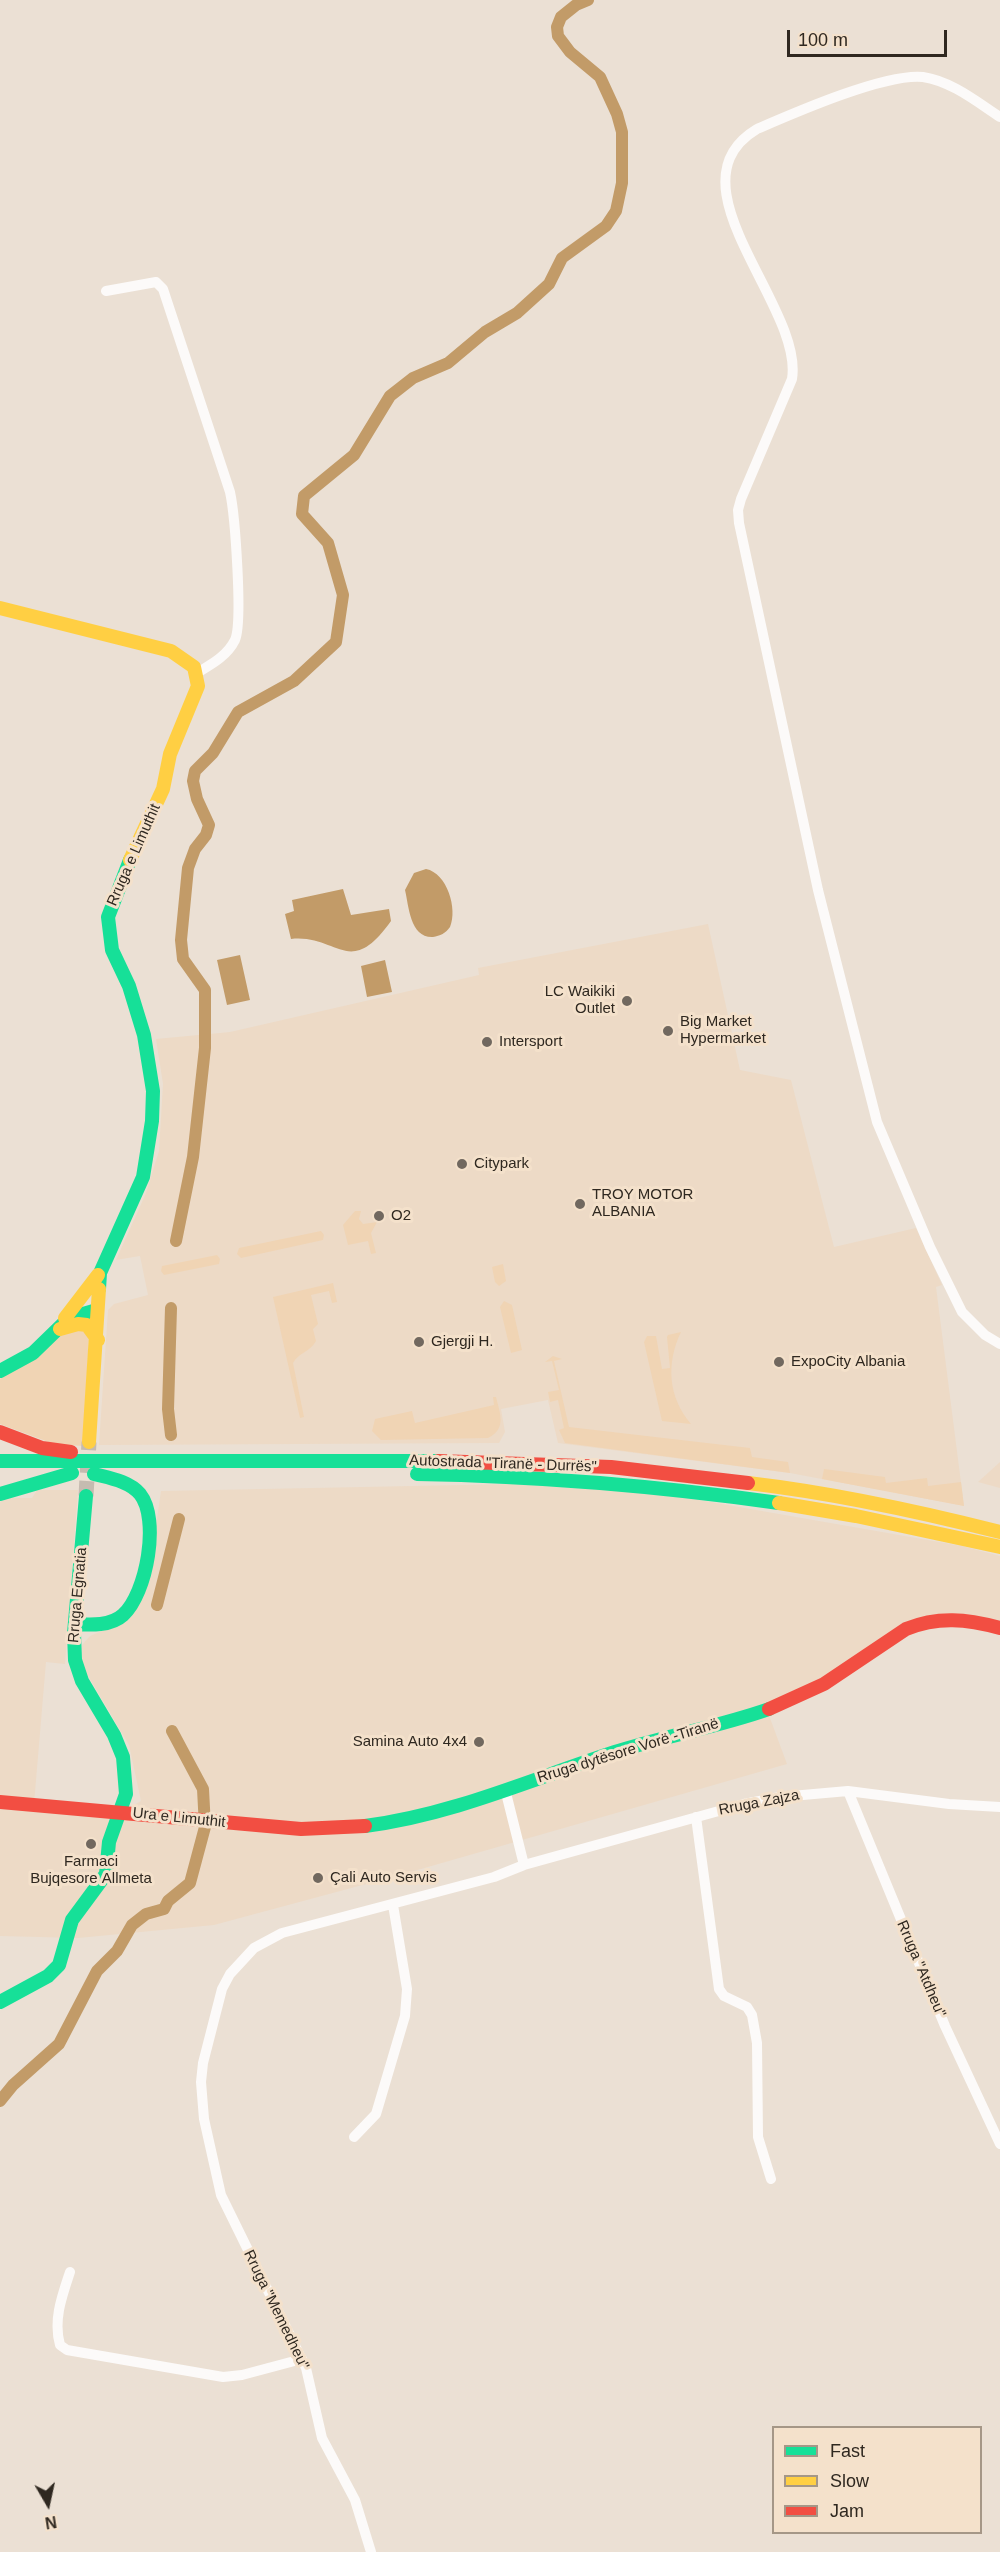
<!DOCTYPE html>
<html>
<head>
<meta charset="utf-8">
<style>
  body { margin:0 }
  #map { position:relative; width:1000px; height:2552px; overflow:hidden; background:#ebe0d4; font-family:Helvetica,sans-serif }
  canvas { display:block }
  .legend { position:absolute; left:772px; top:2426px; width:210px; height:108px; box-sizing:border-box; background:#f4e1cb; border:2px solid #a59787; margin:0; padding:8px 10px; list-style:none; font-size:18px; color:#2f2820 }
  .legend li { display:flex; align-items:center; gap:12px; height:30px }
  .legend b { width:30px; border:2px solid #a59787 }
  .north { position:absolute; left:18px; top:2474px; width:60px; height:60px; -webkit-text-stroke:4px #f4e1cb; paint-order:stroke; rotate:171deg; font-size:16px; font-weight:700; line-height:24px; text-align:center; color:#2f2820 }
  .north::after { content:''; display:block; margin:auto; width:21px; height:27px; background:#2f2820; clip-path:polygon(50% 0,100% 100%,50% 72%,0 100%) }
  .scale { position:absolute; left:787px; top:30px; width:160px; height:27px; box-sizing:border-box; border:3px solid #2f2820; border-top:0; padding-left:8px; font-size:18px; line-height:21px; white-space:nowrap; color:#2f2820; -webkit-text-stroke:4px #f4e1cb; paint-order:stroke }
</style>
</head>
<body>
<div id="map">
<canvas width="1000" height="2552"></canvas>
<ul class="legend">
<li><b style="height:8px;background:#16e098"></b>Fast</li>
<li><b style="height:8px;background:#ffcf43"></b>Slow</li>
<li><b style="height:8px;background:#f24e42"></b>Jam</li>
</ul>
<div class="north">N</div>
<div class="scale">100 m</div>
</div>
<script>
const ctx = document.querySelector('canvas').getContext('2d');
ctx.lineJoin = 'round';
function paint(path, color) {
  ctx.fillStyle = color;
  ctx.fill(path, 'evenodd');
}
function strokePath(path, color, width, dash) {
  ctx.strokeStyle = color;
  ctx.lineWidth = width;
  ctx.lineCap = dash ? 'butt' : 'round';
  ctx.setLineDash(dash || []);
  ctx.stroke(path);
}
function drawText(font, color, halo, rows, align = 'center') {
  ctx.font = font + ' Helvetica,sans-serif';
  ctx.lineWidth = 6;
  ctx.setLineDash([]);
  ctx.textBaseline = 'middle';
  ctx.strokeStyle = halo;
  ctx.fillStyle = color;
  for (const [text, x, y, turn = 0] of rows) {
    ctx.save();
    ctx.translate(x, y);
    ctx.rotate((+turn || 0) * Math.PI / 180);
    ctx.textAlign = isNaN(turn) ? turn : align;
    if (halo) ctx.strokeText(text, 0, 0);
    ctx.fillText(text, 0, 0);
    ctx.restore();
  }
}
paint(new Path2D(`
  M708,924L740,1070L791,1080L834,1247L916,1228L942,1285L936,1287L964,1506L790,1473L558,1443L548,1400L501,1409L505,1432L499,1443L99,1445L108,1310L114,1304L148,1295L140,1256L116,1260L146,1193L159,1151L163,1084L156,1039L230,1032L479,975L478,968Z
  M1000,1462V1488L978,1482Z
  M513,1484L659,1493L962,1546L1000,1556V1628L943,1618L767,1710L787,1764L407,1873L214,1925L78,1938L0,1936V1502L8,1498H32L37,1490H78L65,1664L46,1662L34,1804L121,1812L141,1801L129,1745L81,1664L82,1645L90,1636L118,1624L153,1546L161,1491Z`), '#eddac6');
paint(new Path2D(`
  M355,1211H361L359,1219L363,1224L377,1222L371,1233L376,1253L371,1254L368,1241L348,1245L343,1225Z
  M321,1231L324,1235L323,1240L241,1258L237,1254L239,1248Z
  M217,1255L220,1259L219,1264L164,1275L161,1271L162,1266Z
  M503,1264L506,1281L499,1286L495,1282L492,1267Z
  M333,1283L337,1302L332,1303L329,1291L311,1295L318,1324L313,1329L316,1341C310,1352 298,1353 293,1363L304,1417L300,1418L273,1297Z
  M504,1301L512,1305L522,1350L511,1353L500,1307Z
  M80,1329L89,1336L83,1446L54,1444L0,1424V1379L64,1332Z
  M681,1332C666,1363 668,1397 691,1424L662,1421L644,1342L647,1336H656L662,1369L670,1368L667,1337L668,1335Z
  M553,1356L562,1359L554,1361L569,1427L750,1448L752,1457L788,1462L790,1473L565,1443L559,1430L564,1428L558,1400L550,1402L548,1392L559,1390L552,1361L545,1362Z
  M493,1397H496C500,1413 507,1429 488,1438L381,1440L372,1431L375,1419L412,1411L415,1423L494,1405Z
  M824,1469L885,1477L886,1483L927,1478L928,1486L961,1482L964,1506L822,1479Z`), '#f0d4b4');
paint(new Path2D(`
  M426,869C447,873 458,909 450,927C446,933 440,936 433,937C410,938 409,907 405,890L414,873Z
  M343,889L351,915L389,909L391,921C349,980 338,934 291,939L285,914L294,911L292,900Z
  M240,955L250,1000L227,1005L217,960Z
  M385,960L392,992L367,997L361,966Z`), '#c29b68');
strokePath(new Path2D(`
  M176,1241L193,1157L205,1048V990L183,959L181,940L188,868L195,849L206,835L209,825L197,799L193,781L195,771L213,753L238,712L294,681L336,642L343,595L328,543L302,514L304,496L354,455L390,396L413,378L448,363L485,332L517,313L549,284L562,258L606,226L616,211L622,183V132L617,114L600,77L570,52L558,36L557,27L561,17L576,5L588,0
  M171,1435L168,1409L171,1308
  M157,1605L179,1519
  M0,2101L13,2085L59,2044L97,1971L117,1951L132,1925L146,1914L164,1909L168,1901L190,1883L205,1827L203,1789L172,1731`), '#c29b68', 12);
strokePath(new Path2D(`
  M86,1496L89,1442`), '#c5bbb0', 15, [15, 8]);
strokePath(new Path2D(`
  M1000,117C977,102 951,81 923,77C885,73 794,113 757,129C665,184 804,306 792,379L741,499L738,510L739,523L818,890L877,1122L930,1247L962,1312L985,1335L1000,1344
  M106,291L156,282L163,289L230,492C235,515 243,622 235,640C227,656 212,664 197,673
  M505,1789L524,1865
  M848,1791L945,2026L1000,2144
  M696,1817L719,1989L724,1996L747,2007L752,2015L757,2043L758,2137L771,2179
  M354,2137L376,2114L405,2016L407,1989L393,1905
  M70,2272C62,2296 53,2320 60,2345L67,2350L223,2377L242,2375L302,2359
  M371,2552L355,2500L322,2438L306,2368L221,2195L204,2119L201,2082L203,2063L222,1989L230,1974L254,1948L282,1933L494,1877L524,1865L744,1804L780,1797L848,1791L949,1804L1000,1807`), '#fcfaf9', 10);
strokePath(new Path2D(`
  M99,1289L100,1273L143,1177L152,1121L153,1091L144,1035L129,986L112,950L108,917L130,860
  M0,1371L33,1353L69,1318L97,1310
  M0,1461H438
  M417,1474C538,1476 658,1486 779,1503
  M0,1494L72,1473
  M75,1624C91,1625 111,1626 123,1615C147,1593 160,1519 140,1494C129,1481 109,1478 94,1474
  M365,1826C452,1815 532,1779 615,1752C665,1736 718,1727 769,1709
  M0,2002L48,1976L59,1965L72,1920L106,1874L109,1842L126,1794L123,1757L114,1735L82,1681L75,1660L74,1633L86,1496`), '#16e098', 14);
strokePath(new Path2D(`
  M0,608L171,651L194,667L198,686L170,754L163,789L130,860
  M65,1318L98,1275
  M60,1329L78,1324L87,1325L98,1340
  M89,1442L99,1289
  M748,1483C834,1493 917,1511 1000,1532
  M779,1503L856,1516L1000,1547`), '#ffcf43', 14);
strokePath(new Path2D(`
  M0,1432L42,1448L71,1452
  M438,1461L611,1467L748,1483
  M769,1709L824,1684L906,1629C938,1616 967,1619 1000,1628
  M0,1802L301,1829L365,1826`), '#f24e42', 14);
for (const [x, y, r, color] of [
  [627,1001,6,"#71685f"],
  [668,1031,6,"#71685f"],
  [487,1042,6,"#71685f"],
  [462,1164,6,"#71685f"],
  [580,1204,6,"#71685f"],
  [379,1216,6,"#71685f"],
  [419,1342,6,"#71685f"],
  [779,1362,6,"#71685f"],
  [479,1742,6,"#71685f"],
  [91,1844,6,"#71685f"],
  [318,1878,6,"#71685f"]
]) {
  const dot = new Path2D();
  dot.arc(x, y, r, 0, 2 * Math.PI);
  ctx.fillStyle = color;
  ctx.fill(dot);
  strokePath(dot, '#f4e1cb', 2);
}
drawText('15px', '#2f2820', '#f4e1cb', [
  ["Rruga e Limuthit",134,855,-66],
  ["Autostrada \"Tiranë - Durrës\"",503,1464,2],
  ["Rruga Egnatia",78,1595,-85],
  ["Rruga dytësore Vorë -Tiranë",628,1751,-17],
  ["Rruga Zajza",759,1803,-11],
  ["Ura e Limuthit",179,1818,6],
  ["Rruga \"Atdheu\"",921,1969,67],
  ["Rruga \"Memedheu\"",276,2310,64]
]);
drawText('15px', '#2f2820', '#f4e1cb', [
  ["LC Waikiki",615,992,"right"],
  ["Outlet",615,1009,"right"],
  ["Big Market",680,1022],
  ["Hypermarket",680,1039],
  ["Intersport",499,1042],
  ["Citypark",474,1164],
  ["TROY MOTOR",592,1195],
  ["ALBANIA",592,1212],
  ["O2",391,1216],
  ["Gjergji H.",431,1342],
  ["ExpoCity Albania",791,1362],
  ["Samina Auto 4x4",467,1742,"right"],
  ["Farmaci",91,1862,"center"],
  ["Bujqesore Allmeta",91,1879,"center"],
  ["Çali Auto Servis",330,1878]
], 'left');
</script>
</body>
</html>
